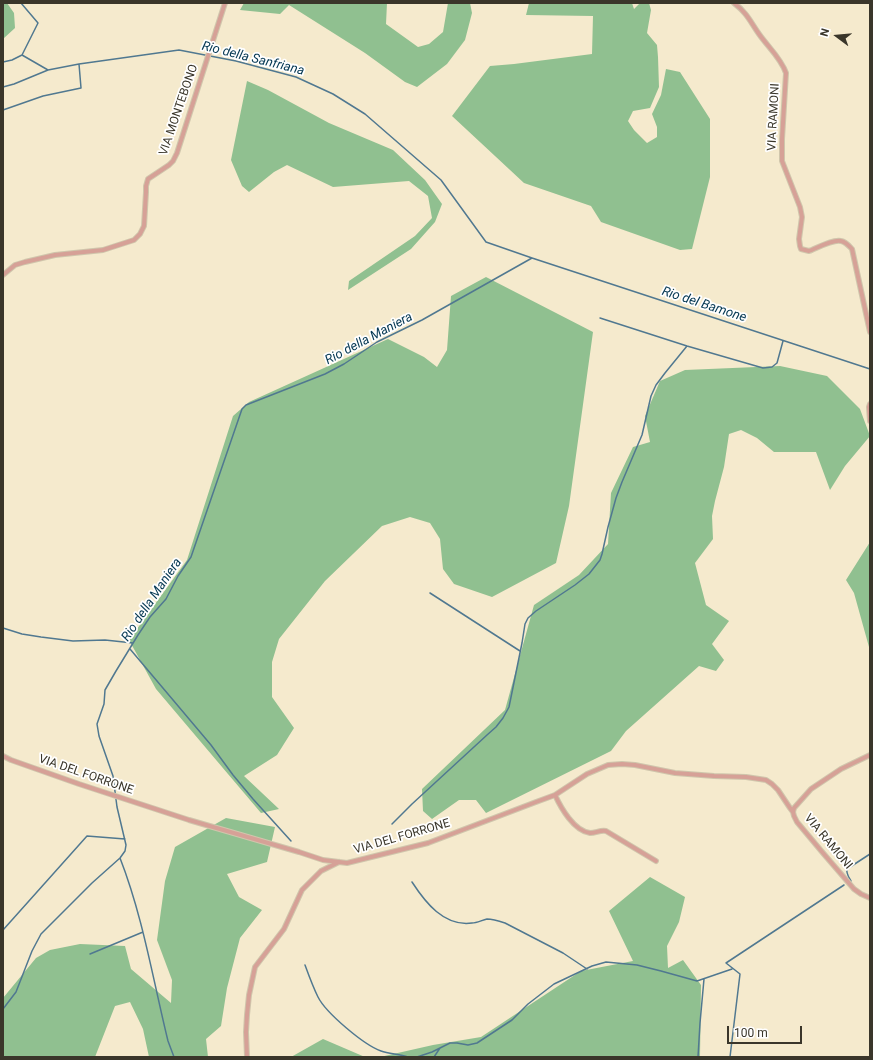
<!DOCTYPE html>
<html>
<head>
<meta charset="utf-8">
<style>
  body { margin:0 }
  #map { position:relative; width:873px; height:1060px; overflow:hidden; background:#f5eacd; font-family:Roboto,sans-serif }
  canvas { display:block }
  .frame { position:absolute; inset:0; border:4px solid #3a362a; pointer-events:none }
  .north { position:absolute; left:817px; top:16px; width:40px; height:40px; -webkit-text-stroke:3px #fff; paint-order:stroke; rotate:286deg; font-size:11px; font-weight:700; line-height:16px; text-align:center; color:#3a362a }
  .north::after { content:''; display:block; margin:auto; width:14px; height:18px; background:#3a362a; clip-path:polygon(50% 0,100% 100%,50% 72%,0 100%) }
  .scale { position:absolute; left:727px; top:1026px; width:75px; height:18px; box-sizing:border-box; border:2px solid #3a362a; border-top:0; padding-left:5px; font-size:12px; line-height:14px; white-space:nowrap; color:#3a362a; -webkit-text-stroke:3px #fff; paint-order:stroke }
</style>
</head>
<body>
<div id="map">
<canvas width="873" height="1060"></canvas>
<div class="frame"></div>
<div class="north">N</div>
<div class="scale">100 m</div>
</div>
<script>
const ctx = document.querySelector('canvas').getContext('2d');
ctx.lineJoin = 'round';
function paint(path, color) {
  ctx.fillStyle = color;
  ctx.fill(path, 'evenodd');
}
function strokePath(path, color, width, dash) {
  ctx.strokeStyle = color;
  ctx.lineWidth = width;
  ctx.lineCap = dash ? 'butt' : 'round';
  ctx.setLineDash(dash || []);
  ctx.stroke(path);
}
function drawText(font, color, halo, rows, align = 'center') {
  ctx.font = font + ' Roboto,sans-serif';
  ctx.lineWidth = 3.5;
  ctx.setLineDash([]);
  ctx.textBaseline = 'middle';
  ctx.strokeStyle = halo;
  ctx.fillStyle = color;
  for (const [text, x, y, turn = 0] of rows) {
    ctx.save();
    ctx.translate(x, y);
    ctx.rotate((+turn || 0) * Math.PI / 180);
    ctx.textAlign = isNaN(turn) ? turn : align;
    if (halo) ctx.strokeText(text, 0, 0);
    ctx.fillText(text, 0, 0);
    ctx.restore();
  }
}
paint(new Path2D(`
  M3,3H7L14,13L15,28L3,39Z
  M244,3H387L386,24L418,47L429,44L443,32L448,3H470L472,13L465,40L447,64L417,87L405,82L365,53L289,5L280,14L240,10Z
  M529,3H632L634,9L640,3H649L651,10L647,33L657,45L658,57L659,87L650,108L633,111L628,121L634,130L647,143L657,137V127L652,114L661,95L666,69L680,72L710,119V177L692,249L680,250L601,222L591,206L524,183L452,116L490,66L514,64L592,54L593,16L526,15Z
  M247,81L268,90L329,123L393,150L425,180L442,204L435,222L411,249L348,290L349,281L415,236L432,218L428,196L409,181L333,187L287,165L274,172L249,192L242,186L231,160Z
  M486,277L593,332L569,506L556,563L492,597L454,584L443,569L440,539L430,523L410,517L382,526L325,581L279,639L272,662V697L294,728L277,755L244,776L279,809L261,813L156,689L129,640L187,560L233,416L249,402L388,339L424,357L437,367L447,350L451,296Z
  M780,366L827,376L860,409L870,436L845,466L830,490L816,452H774L757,438L741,430L729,434L724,467L715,501L712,516L713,539L695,563L706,605L729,621L712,644L724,660L716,671L699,666L626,731L611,751L486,813L476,800H459L432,819L423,811L422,789L505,710L534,605L579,575L608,544L611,493L633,447L650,442L645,416L660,381L685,370Z
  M870,542V647H869L854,593L846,580Z
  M226,818L275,827L267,862L227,874L239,897L262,910L240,938L227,988L221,1026L206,1039L208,1057H149L143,1029L130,1002L115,1006L95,1057H3V998L36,958L50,950L80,944L125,946L131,969L171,1003L172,980L157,940L165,881L175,847Z
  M650,877L685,897L679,922L667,946L668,968L683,960L701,985L700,1057H380L433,1045L481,1037L581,971L633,961L609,911Z
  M323,1039L365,1057H291Z`), '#90c090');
strokePath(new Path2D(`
  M21,3L38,23L22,55
  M22,55L48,70
  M3,62L12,60L22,55
  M3,87L14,84L48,70L79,64L179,50L236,61L296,77L333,94L365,114L441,180L486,242L532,258L870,369
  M3,110L43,96L81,88L79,64
  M600,318L687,346L763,368L772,367L777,363L783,341
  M430,593L520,651
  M3,628L22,634L41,637L73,641L105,640L133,643
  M130,649L211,745L233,775L253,799L291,841
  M392,824L412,804L487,735L496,727L503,718L509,707L522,643L525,624L528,618L536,611L575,585L589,574L600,560L602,554L608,527L616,498L622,482L642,435L651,396L656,385L665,373L687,346
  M120,858C143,917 153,980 168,1041L174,1057
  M851,881C849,877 846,874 847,869L870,854
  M412,882C425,902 444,927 472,923C477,923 482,920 487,919C493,919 499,921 505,923L563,953L587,969
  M3,930L87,836L125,839
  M90,954L143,932
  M305,965C309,976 313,987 318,997C326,1013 364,1045 381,1051C389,1054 399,1054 408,1057
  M3,1009L16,992L32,951L41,934L92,883L120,858L125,851L126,845L117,807L113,776L99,736L97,724L104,704L105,690L116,671L138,635L150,617L166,599L178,576L191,557L242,409L246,405L325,374L344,364L377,342L422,320L532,258
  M417,1057L432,1052L450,1043H457L468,1045L477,1043L512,1020L528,1004L554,984L592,966L606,962L637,965L661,971L697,981L732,969
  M434,1057L440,1048
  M698,1057L700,1023L704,979
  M730,1057L740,974L726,963L844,885`), '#507890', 1.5);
const minor = new Path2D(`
  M734,3C747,13 750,21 759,34C768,47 781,58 786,73L782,139V161L800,207L802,217L799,239L800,246L801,249L809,251C817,248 833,239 841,241C846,242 849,246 852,249L870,332
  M3,275L15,265L25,262L55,255L103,250L134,240L140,234L144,226L146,192V186L148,179L169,165L173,161L177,153L225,3
  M870,404L869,407L870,421
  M870,755L841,769L811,789L794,808L793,812L794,816L797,822L823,853L854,889L861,894L870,898
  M3,756L11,760L79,784L189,820L299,852L323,860L347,863L428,843L536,802L555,795L587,774L608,765L622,764L635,765L675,773L714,776L746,777L766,780L772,784L778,790L790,808L793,812
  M555,795C561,808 574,831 590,833C596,833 600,830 606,831L656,861
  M247,1057L246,1032L247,1015L249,995L255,967L284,929L302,890L321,871L339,862`);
strokePath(minor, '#d0c6ac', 6);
strokePath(minor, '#d6a197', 4);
drawText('12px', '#3a362a', '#fff', [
  ["VIA MONTEBONO",179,110,-71],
  ["VIA RAMONI",774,117,-87],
  ["VIA DEL FORRONE",86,775,19],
  ["VIA DEL FORRONE",402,837,-16],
  ["VIA RAMONI",828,842,50]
]);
drawText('italic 13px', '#043752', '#fff', [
  ["Rio della Sanfriana",253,59,14],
  ["Rio del Bamone",704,305,18],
  ["Rio della Maniera",369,339,-28],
  ["Rio della Maniera",152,600,-56]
]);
</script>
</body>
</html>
